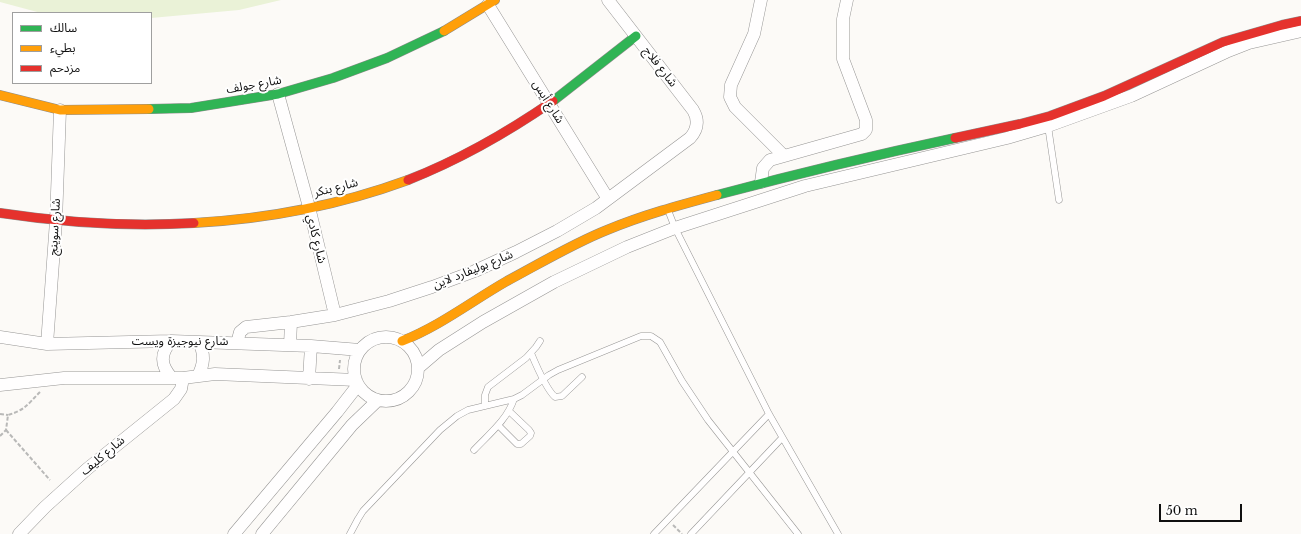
<!DOCTYPE html>
<html>
<head>
<meta charset="utf-8">
<style>
  body { margin:0 }
  #map { position:relative; width:1301px; height:534px; overflow:hidden; background:#fcfaf7; font-family:"Libre Baskerville","Noto Sans Arabic",serif }
  canvas { display:block }
  .legend { position:absolute; left:12px; top:12px; width:140px; height:72px; box-sizing:border-box; background:#fff; border:1px solid #9f9f9f; margin:0; padding:5px 7px; list-style:none; font-size:12px; color:#101010 }
  .legend li { display:flex; align-items:center; gap:8px; height:20px }
  .legend b { width:20px; border:1px solid #9f9f9f }
  .scale { position:absolute; left:1159px; top:504px; width:83px; height:18px; box-sizing:border-box; border:2px solid #101010; border-top:0; padding-left:5px; font-size:12px; line-height:14px; white-space:nowrap; color:#101010; -webkit-text-stroke:3px #fff; paint-order:stroke }
</style>
</head>
<body>
<div id="map">
<canvas width="1301" height="534"></canvas>
<ul class="legend">
<li><b style="height:5px;background:#30b455"></b>سالك</li>
<li><b style="height:5px;background:#ff9f0a"></b>بطيء</li>
<li><b style="height:5px;background:#e5322d"></b>مزدحم</li>
</ul>
<div class="scale">50 m</div>
</div>
<script>
const ctx = document.querySelector('canvas').getContext('2d');
ctx.lineJoin = 'round';
function paint(path, color) {
  ctx.fillStyle = color;
  ctx.fill(path, 'evenodd');
}
function strokePath(path, color, width, dash) {
  ctx.strokeStyle = color;
  ctx.lineWidth = width;
  ctx.lineCap = dash ? 'butt' : 'round';
  ctx.setLineDash(dash || []);
  ctx.stroke(path);
}
function drawText(font, color, halo, rows, align = 'center') {
  ctx.font = font + ' "Libre Baskerville","Noto Sans Arabic",serif';
  ctx.lineWidth = 4;
  ctx.setLineDash([]);
  ctx.textBaseline = 'middle';
  ctx.strokeStyle = halo;
  ctx.fillStyle = color;
  for (const [text, x, y, turn = 0] of rows) {
    ctx.save();
    ctx.translate(x, y);
    ctx.rotate((+turn || 0) * Math.PI / 180);
    ctx.textAlign = isNaN(turn) ? turn : align;
    if (halo) ctx.strokeText(text, 0, 0);
    ctx.fillText(text, 0, 0);
    ctx.restore();
  }
}
paint(new Path2D(`
  M0,0H281L239,10L151,18V13H41L0,2Z`), '#eaf2d7');
const lane = new Path2D(`
  M1048,126L1059,200
  M668,210L675,228L769,414L838,534
  M531,353C536,365 546,389 555,397L562,396L582,377
  M485,406V395L488,387L526,358L536,347L540,341
  M498,425L517,444H521L530,436L531,433L529,430L509,411
  M474,450C489,434 507,420 514,399
  M350,534L358,519L363,511L440,430L457,416L468,410L514,399L522,395L549,375L558,370L641,336H651L660,342L682,381L708,420L798,534
  M654,534L769,414
  M691,534L782,438`);
const street = new Path2D(`
  M761,0L754,34L731,85L730,97L735,107L784,156
  M488,5L608,199
  M278,94L309,207L335,315
  M761,182L763,168L770,160L862,134L866,130V120L843,59V19L847,0
  M0,337L47,344L171,341L311,346L360,350
  M354 369a32 32 0 1 1 64 0a32 32 0 1 1-64 0Z
  M171,341C160,354 160,365 172,378
  M237,343L240,332L246,327L291,322L335,315L389,301L432,287L475,271L516,252L557,231L596,208L690,138C698,129 699,120 693,110L608,0
  M47,344L56,221L60,110
  M290,345L291,322
  M418,368L439,350L483,322L554,282L627,247L675,228L805,186L1007,138L1048,126L1131,96L1226,52L1249,43L1301,31
  M198,376C204,364 205,355 199,342
  M309,379L311,346
  M0,385L64,378H183L215,374L356,380
  M19,534L45,507L87,469L174,399L181,389L183,378
  M234,534L337,412L358,385
  M262,534L352,425L378,400`);
const fast = new Path2D(`
  M553,101L636,36
  M149,109L191,108L278,94L333,78L387,58L444,31
  M717,195C796,174 875,155 955,138`);
const slow = new Path2D(`
  M444,31L495,0
  M0,95L60,110L149,109
  M194,223C267,219 340,205 408,180
  M402,341C440,326 472,301 507,281C539,264 574,243 607,230C643,215 680,205 717,195`);
const jam = new Path2D(`
  M955,138L1020,124L1050,116L1104,96L1223,42L1282,25L1301,21
  M408,180C459,160 508,132 553,101
  M0,213C66,223 128,227 194,223`);
strokePath(lane, '#969594', 7);
strokePath(street, '#969594', 13);
strokePath(fast, '#8d8c8b', 10);
strokePath(slow, '#8d8c8b', 10);
strokePath(jam, '#8d8c8b', 10);
strokePath(new Path2D(`
  M339,369L340,360
  M0,414L8,415
  M6,430L50,480
  M0,436L6,430L8,415C25,410 27,405 40,392
  M673,525L682,534`), '#b9b9b8', 2, [4, 2]);
strokePath(lane, '#fffefe', 6);
strokePath(street, '#fffefe', 12);
strokePath(fast, '#30b455', 9);
strokePath(slow, '#ff9f0a', 9);
strokePath(jam, '#e5322d', 9);
drawText('12px', '#101010', '#fff', [
  ["شارع فلاج",660,67,52],
  ["شارع جولف",254,85,-10],
  ["شارع أيس",548,102,58],
  ["شارع بنكر",336,188,-14],
  ["شارع سوينج",55,227,-87],
  ["شارع كادي",316,239,76],
  ["شارع بوليفارد لاين",473,270,-22],
  ["شارع نيوجيزة ويست",180,342],
  ["شارع كليف",103,456,-40]
]);
</script>
</body>
</html>
